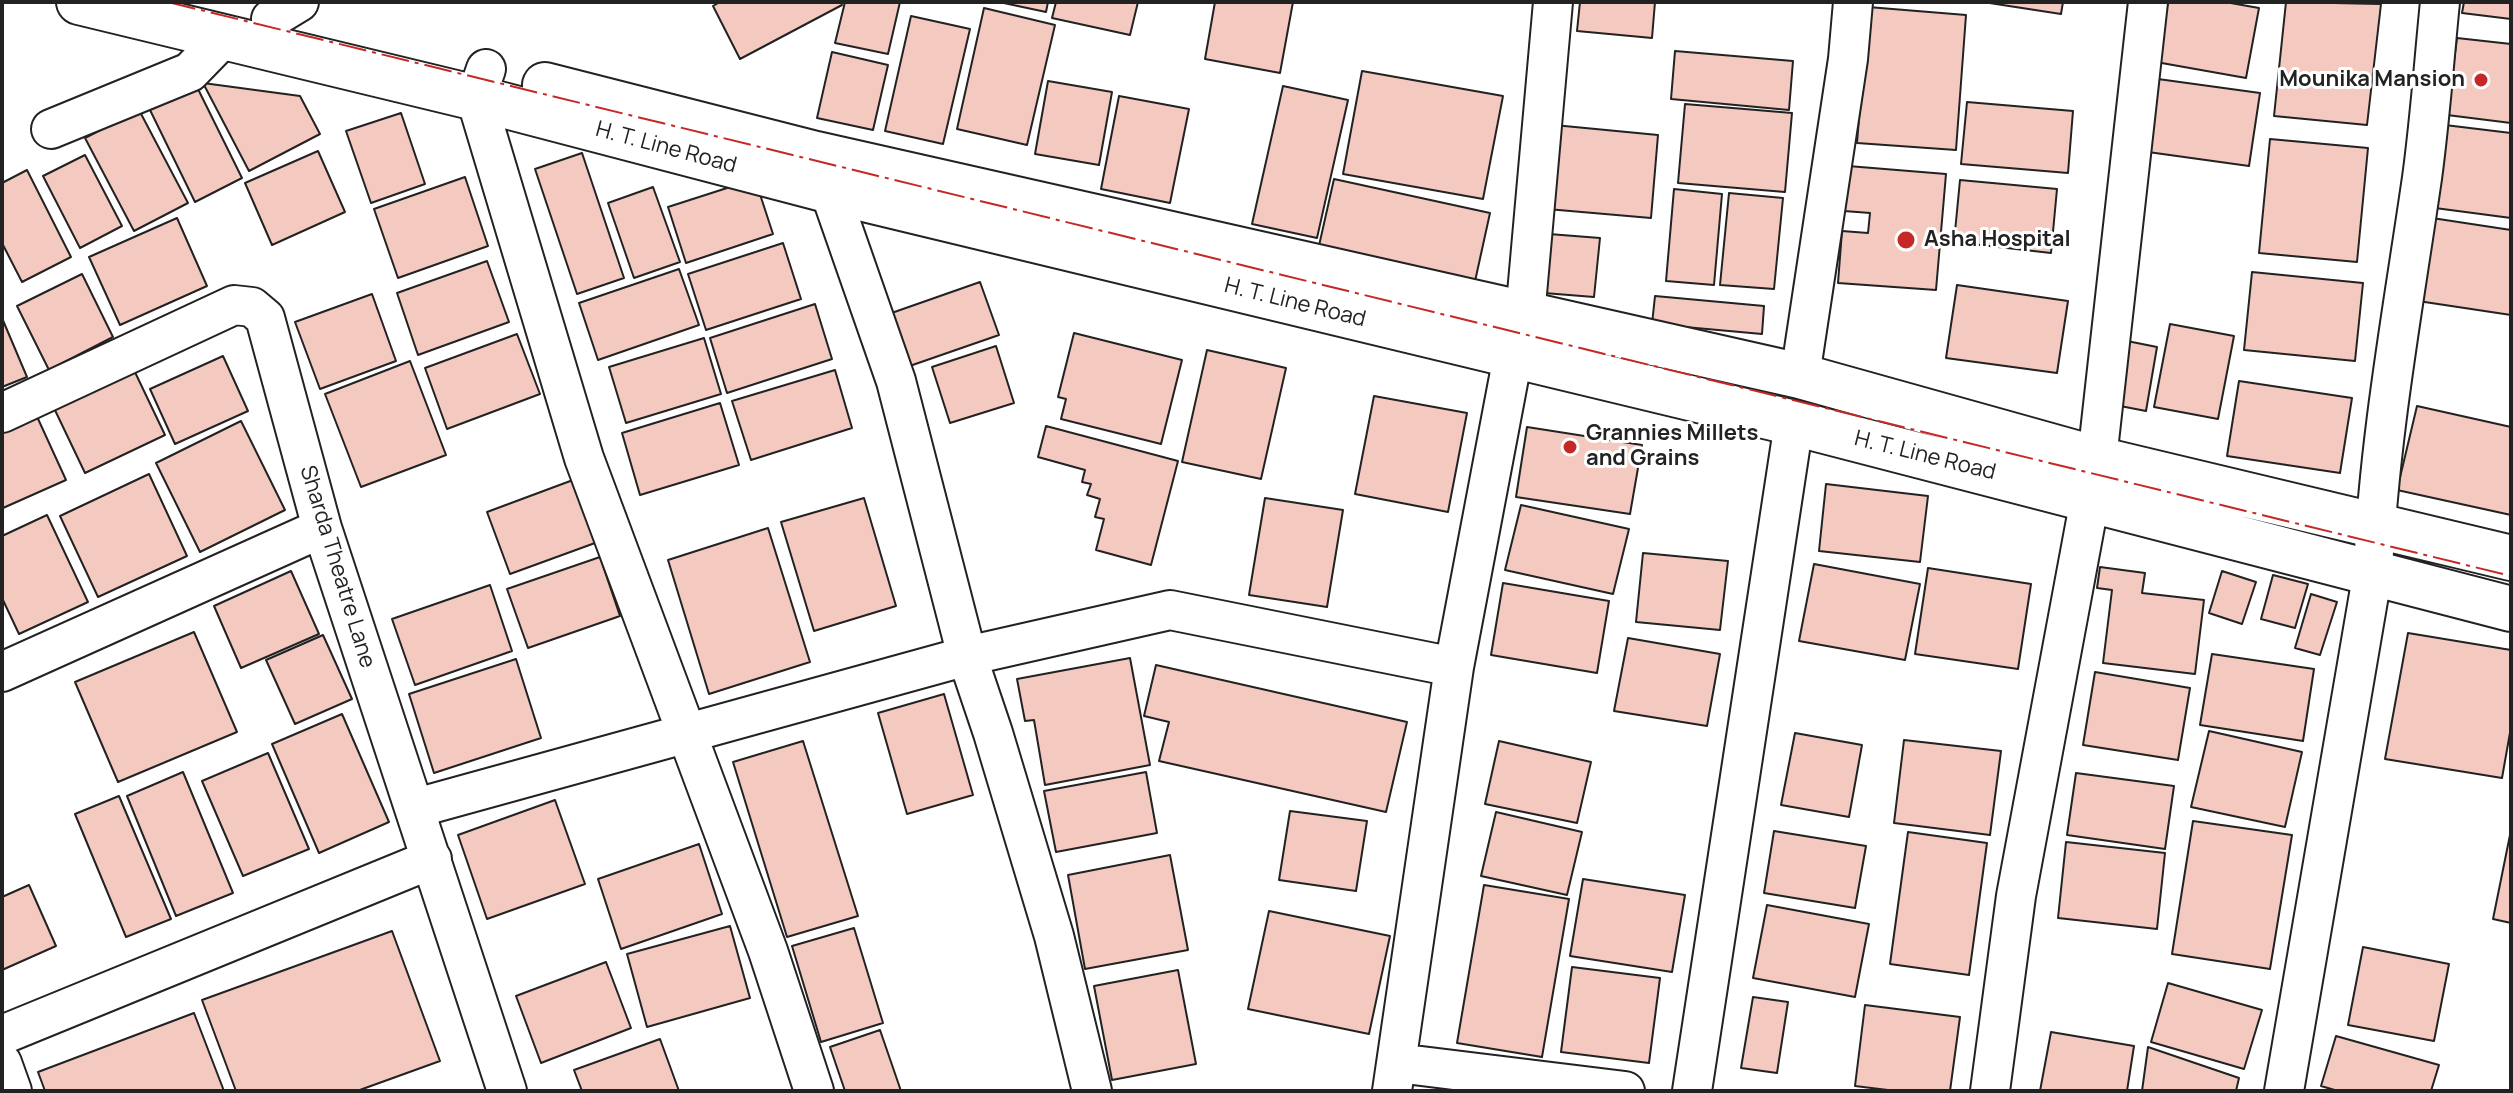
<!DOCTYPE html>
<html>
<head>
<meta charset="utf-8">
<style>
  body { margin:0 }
  #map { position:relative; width:2513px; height:1093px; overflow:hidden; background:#fff; font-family:Manrope,sans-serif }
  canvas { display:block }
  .frame { position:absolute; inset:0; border:4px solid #222; pointer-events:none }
</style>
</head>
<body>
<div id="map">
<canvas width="2513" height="1093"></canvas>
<div class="frame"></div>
</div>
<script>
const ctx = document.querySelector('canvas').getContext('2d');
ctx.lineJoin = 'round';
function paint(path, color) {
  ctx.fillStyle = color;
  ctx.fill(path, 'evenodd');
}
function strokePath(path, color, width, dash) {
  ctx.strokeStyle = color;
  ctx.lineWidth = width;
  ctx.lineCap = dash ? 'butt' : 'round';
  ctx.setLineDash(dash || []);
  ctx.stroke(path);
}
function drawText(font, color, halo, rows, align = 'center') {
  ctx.font = font + ' Manrope,sans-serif';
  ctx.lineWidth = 6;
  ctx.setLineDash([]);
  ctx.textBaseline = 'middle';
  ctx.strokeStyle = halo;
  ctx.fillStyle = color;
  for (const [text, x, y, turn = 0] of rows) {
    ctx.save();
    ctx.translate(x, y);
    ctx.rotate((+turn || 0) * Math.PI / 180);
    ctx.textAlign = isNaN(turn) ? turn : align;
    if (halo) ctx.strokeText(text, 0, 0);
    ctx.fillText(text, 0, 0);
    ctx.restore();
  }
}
const building = new Path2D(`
  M720,2H840L842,5L740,59L713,6Z
  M845,2H900L888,54L835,43Z
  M999,2H1048L1046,12Z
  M1056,2H1138L1130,35L1052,18Z
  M1215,2H1293L1280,73L1205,59Z
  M1580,2H1655L1652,38L1577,31Z
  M1983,2H2063L2061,14Z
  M2168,2H2225L2259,8L2246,78L2156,62Z
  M2286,2L2381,4L2367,125L2274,116Z
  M2464,2H2511V19L2462,13Z
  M1868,7L1966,15L1956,150L1857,143Z
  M984,8L1055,25L1027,145L957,129Z
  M911,16L970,29L943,144L885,131Z
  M2457,38L2511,44V123L2447,115Z
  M1675,51L1793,61L1789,110L1671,99Z
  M832,52L888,65L873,130L817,118Z
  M1362,71L1503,96L1483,199L1343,174Z
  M2158,79L2260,93L2249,166L2148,152Z
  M1048,81L1112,92L1099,165L1035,154Z
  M203,83L300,96L320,134L249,171Z
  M1283,86L1348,100L1317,238L1252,224Z
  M197,87L242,178L195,202L150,110Z
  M1119,96L1189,109L1170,203L1101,189Z
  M1967,102L2073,111L2068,173L1961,164Z
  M1685,104L1792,113L1785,192L1678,183Z
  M139,110L188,203L134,231L85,138Z
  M401,113L425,184L371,203L346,131Z
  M1554,125L1658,135L1651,218L1547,209Z
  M2445,125L2511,133V218L2435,208Z
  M2270,139L2368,148L2357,262L2259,253Z
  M318,151L345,212L272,245L245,183Z
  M582,153L624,278L577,294L535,169Z
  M85,155L122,226L80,248L43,176Z
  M1848,166L1946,174L1936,290L1838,283L1842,231L1868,233L1870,213L1844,211Z
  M27,170L71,257L22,282L2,243V183Z
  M465,177L488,246L398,278L374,209Z
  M755,179L773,234L686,263L668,207Z
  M1334,179L1490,213L1472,295L1316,259Z
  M1960,180L2057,189L2051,253L1954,242Z
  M653,187L680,262L634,278L608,203Z
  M1674,189L1722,194L1714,285L1666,281Z
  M1729,193L1783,198L1774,289L1720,285Z
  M177,218L207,286L120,325L89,257Z
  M2432,218L2511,230V315L2418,301Z
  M1549,234L1600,238L1594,297L1544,293Z
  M783,243L801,299L706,330L688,274Z
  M487,261L509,322L418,355L397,293Z
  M679,269L699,325L598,360L579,303Z
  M2252,272L2363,283L2355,361L2244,350Z
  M82,274L113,337L49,370L17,306Z
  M980,282L999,335L901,369L883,316Z
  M1957,285L2068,301L2057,373L1946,358Z
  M372,294L396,361L320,389L295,322Z
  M1655,296L1764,306L1762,334L1652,324Z
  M815,304L832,359L727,393L710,338Z
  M2,318L27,377L2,387Z
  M2170,324L2234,336L2218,419L2154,407Z
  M1074,333L1182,360L1161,444L1061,419L1066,399L1058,397Z
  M517,334L540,394L447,429L425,368Z
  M704,338L721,394L626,423L609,367Z
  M2127,341L2157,347L2146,411L2115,405Z
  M996,346L1014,403L950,423L932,367Z
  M1207,350L1286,368L1261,479L1182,462Z
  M223,356L248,411L175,444L150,389Z
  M410,361L446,455L361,487L325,394Z
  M133,368L165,435L85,473L53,406Z
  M835,370L852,428L751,460L732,401Z
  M2239,381L2352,398L2340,473L2227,456Z
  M1374,396L1467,413L1448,512L1355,494Z
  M720,403L739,465L640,495L622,433Z
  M2417,406L2511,427V515L2397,490Z
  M34,410L66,480L3,508L2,425Z
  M241,421L285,510L200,552L156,463Z
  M1046,426L1178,461L1151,565L1096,550L1104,519L1095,517L1100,499L1087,495L1091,484L1082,482L1085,470L1038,457Z
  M1527,427L1642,445L1630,514L1516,497Z
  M149,474L187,556L98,597L60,516Z
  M573,480L595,543L510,574L487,512Z
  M1826,484L1928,496L1920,562L1819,551Z
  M864,498L896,606L814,631L781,522Z
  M1265,498L1343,510L1327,607L1249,595Z
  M1521,505L1629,529L1613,594L1505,570Z
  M47,515L88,602L19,634L2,598V536Z
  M768,528L810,662L709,694L668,560Z
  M1643,553L1728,561L1720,630L1636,622Z
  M600,557L620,616L528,648L507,589Z
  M1814,564L1920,584L1905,660L1799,641Z
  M2100,567L2145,573L2142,593L2204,600L2195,674L2103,663L2112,590L2097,588Z
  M1928,568L2031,584L2018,669L1915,654Z
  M291,571L319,634L241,668L214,606Z
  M2222,571L2256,582L2242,624L2209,613Z
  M2273,575L2308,584L2295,628L2261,619Z
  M1503,583L1609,601L1597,673L1491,655Z
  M490,585L512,651L415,685L392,619Z
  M2311,594L2337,602L2320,655L2295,648Z
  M194,632L237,732L118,782L75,682Z
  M2408,633L2511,650V727L2502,778L2385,759Z
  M323,635L352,699L295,724L266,660Z
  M1628,638L1720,654L1707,726L1614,711Z
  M2212,654L2314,669L2303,741L2200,725Z
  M1130,658L1150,765L1045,785L1034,720L1025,721L1017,679Z
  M516,659L541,738L434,773L409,694Z
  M1156,665L1407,722L1386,812L1159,761L1169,722L1144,716Z
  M2095,672L2190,688L2178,760L2083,745Z
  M944,694L973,795L907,814L878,713Z
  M342,714L389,822L319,853L272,744Z
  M2209,731L2302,752L2285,827L2191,807Z
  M1795,733L1862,745L1849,817L1781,805Z
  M1904,740L2001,751L1990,835L1894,823Z
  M803,741L858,916L787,937L733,762Z
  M1499,741L1591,762L1577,823L1485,804Z
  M268,753L309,849L243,876L202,781Z
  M183,772L233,893L176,916L127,796Z
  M1146,772L1157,833L1056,852L1044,791Z
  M2076,773L2174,786L2165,849L2067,835Z
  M119,796L171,919L126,937L75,814Z
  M555,800L585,884L487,919L458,835Z
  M1290,811L1367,821L1356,891L1279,880Z
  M1496,812L1582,832L1567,895L1481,876Z
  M2193,821L2292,835L2270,969L2172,954Z
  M2511,830V923L2493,919Z
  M1774,831L1866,846L1855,908L1764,893Z
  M1908,832L1987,843L1969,975L1890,964Z
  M2066,842L2165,853L2157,929L2058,918Z
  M699,844L722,914L621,949L598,879Z
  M1170,855L1188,950L1085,969L1068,875Z
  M1583,879L1685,895L1672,972L1570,956Z
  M29,885L56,946L2,970V897Z
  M1484,885L1569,899L1542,1057L1457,1043Z
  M1767,905L1869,924L1855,997L1753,978Z
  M1269,911L1390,936L1369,1034L1248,1009Z
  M730,926L750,998L647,1027L627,954Z
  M854,928L883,1023L821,1042L792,946Z
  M392,931L440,1061L357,1091H236L202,1000Z
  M2363,947L2449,964L2434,1041L2348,1025Z
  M606,962L631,1028L541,1063L516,996Z
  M1572,967L1660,978L1649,1063L1561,1052Z
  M1178,970L1196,1064L1112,1080L1094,986Z
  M2168,983L2262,1010L2244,1069L2151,1042Z
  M1753,997L1788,1002L1777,1073L1741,1068Z
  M1865,1005L1960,1017L1950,1091H1896L1855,1086Z
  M194,1013L224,1091H45L38,1072Z
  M880,1030L901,1091H845L830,1047Z
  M2051,1032L2134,1046L2127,1091H2040Z
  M2336,1036L2439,1065L2431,1091H2338L2321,1086Z
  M660,1039L679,1091H582L574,1070Z
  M2148,1047L2239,1078L2236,1091H2142Z`);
paint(building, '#f3c9c0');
strokePath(building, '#222', 2);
const minor = new Path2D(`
  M271,19L299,2
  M486,69L476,98L584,458L768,951L814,1091
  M51,129L190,72L224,37
  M822,169L896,381L967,656L993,733L1054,936L1092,1091
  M1800,376L1848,59L1853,2
  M2,413L234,305L252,307L265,318L322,528L507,1091
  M2097,459L2148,2
  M2,672L322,528
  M416,808L967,656L1170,610L1454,667
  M2,1035L432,859
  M2,1063L12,1091
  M1397,1063L1625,1091
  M1392,1091L1454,667L1513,356L1525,316L1553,2
  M1692,1091L1794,423
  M1990,1091L2016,896L2090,499
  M2284,1091L2373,571C2379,439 2403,309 2422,178C2430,120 2434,61 2440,2`);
const tertiary = new Path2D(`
  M79,2L476,98L831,191L1794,423L2511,609
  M545,85L816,154L1800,376L2097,459L2511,558`);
strokePath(minor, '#222', 42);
strokePath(tertiary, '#222', 48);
strokePath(minor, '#fff', 38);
strokePath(tertiary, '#fff', 44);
strokePath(new Path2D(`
  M168,2L2511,576`), '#c62828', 2, [28, 6, 4, 6]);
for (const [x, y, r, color] of [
  [2481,80,8,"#c62828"],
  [1906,240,10,"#c62828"],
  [1570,447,8,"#c62828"]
]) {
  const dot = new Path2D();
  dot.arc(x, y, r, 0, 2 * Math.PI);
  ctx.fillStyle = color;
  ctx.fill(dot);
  strokePath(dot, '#fff', 3);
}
drawText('bold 22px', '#222', '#fff', [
  ["Mounika Mansion",2465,80,"right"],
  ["Asha Hospital",1924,240],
  ["Grannies Millets",1586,434],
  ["and Grains",1586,459]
], 'left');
drawText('22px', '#222', '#fff', [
  ["H. T. Line Road",666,148,15],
  ["H. T. Line Road",1295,303,14],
  ["H. T. Line Road",1925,456,14],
  ["Sharda Theatre Lane",337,567,73]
]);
</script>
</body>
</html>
